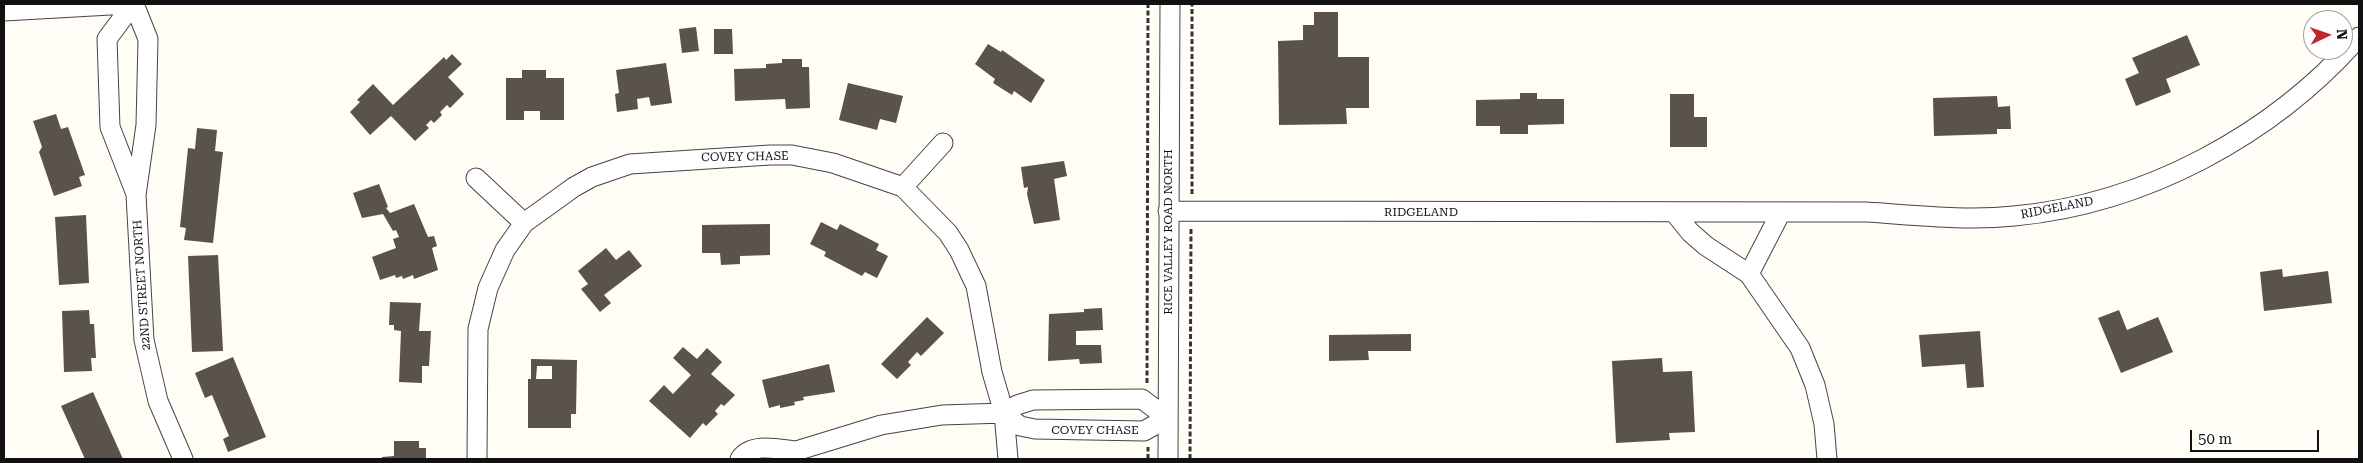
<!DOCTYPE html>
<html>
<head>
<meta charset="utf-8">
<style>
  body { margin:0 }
  #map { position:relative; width:2363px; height:463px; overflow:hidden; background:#fffdf5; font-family:"Roboto Serif",serif }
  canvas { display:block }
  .frame { position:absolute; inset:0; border:5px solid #111; pointer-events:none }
  .north { position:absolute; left:2303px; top:10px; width:50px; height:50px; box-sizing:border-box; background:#fff; border:1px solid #a0a0a0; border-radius:50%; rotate:87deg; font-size:14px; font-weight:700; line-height:20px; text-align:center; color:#111 }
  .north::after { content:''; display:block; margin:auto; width:18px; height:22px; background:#c4262e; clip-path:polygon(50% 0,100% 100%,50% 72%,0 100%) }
  .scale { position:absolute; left:2190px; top:430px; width:129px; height:22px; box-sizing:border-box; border:2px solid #111; border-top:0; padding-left:6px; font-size:15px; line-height:18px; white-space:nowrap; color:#111; -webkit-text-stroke:4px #fff; paint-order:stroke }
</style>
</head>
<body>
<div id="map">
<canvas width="2363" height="463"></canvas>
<div class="frame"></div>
<div class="north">N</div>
<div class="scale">50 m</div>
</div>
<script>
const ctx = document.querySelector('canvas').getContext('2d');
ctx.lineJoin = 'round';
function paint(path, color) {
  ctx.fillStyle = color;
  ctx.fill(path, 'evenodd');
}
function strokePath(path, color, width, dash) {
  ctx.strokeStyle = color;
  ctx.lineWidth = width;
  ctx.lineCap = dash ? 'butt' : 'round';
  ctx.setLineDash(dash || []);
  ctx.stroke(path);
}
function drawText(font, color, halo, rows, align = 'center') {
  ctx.font = font + ' "Roboto Serif",serif';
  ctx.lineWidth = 5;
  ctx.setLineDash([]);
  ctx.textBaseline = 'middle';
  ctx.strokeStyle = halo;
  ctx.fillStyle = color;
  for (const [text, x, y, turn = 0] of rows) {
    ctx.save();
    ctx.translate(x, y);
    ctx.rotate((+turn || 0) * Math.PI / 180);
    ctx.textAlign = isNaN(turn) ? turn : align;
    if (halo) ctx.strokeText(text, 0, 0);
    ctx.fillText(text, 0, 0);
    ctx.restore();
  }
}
paint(new Path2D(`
  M1314,12H1338V57H1369V108H1346L1347,124L1279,125L1278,41L1303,40V25H1314Z
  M696,27L699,51L682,53L679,29Z
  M714,29H732L733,54H714Z
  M2187,35L2200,65L2166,79L2171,92L2136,106L2125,79L2139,73L2132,58Z
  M988,44L1001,52L1002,50L1045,80L1031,103L1014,91L1012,95L993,83L995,79L975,64Z
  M452,54L462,64L448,77L464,94L450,108L447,105L440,112L442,115L434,123L431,120L426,125L429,128L415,141L391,116L370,135L350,112L360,102L357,100L373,84L393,105L444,57L446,60Z
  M782,59H802V67H809L810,108L786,109L785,99L735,101L734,69L766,68V64L782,63Z
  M666,63L672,103L651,106L649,97L637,99L638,109L617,112L615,94L619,93L616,70Z
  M522,70H546V78H564V120H540V111H524V120H506V78H522Z
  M848,83L903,96L896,123L880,119L877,130L839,120Z
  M1520,93H1537V99H1564V124L1528,125V134H1500V126H1476V100L1520,99Z
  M1670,94H1694V117H1707V147H1670Z
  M1997,96L1998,107L2010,106L2011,129H1997V134L1934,136L1933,98Z
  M56,114L61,129L68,127L85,175L79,177L82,186L54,196L39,152L42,147L33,121Z
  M197,128L217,130L215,151L223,152L213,243L184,240L186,228L180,227L188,148L195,149Z
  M1064,161L1067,176L1054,179L1060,220L1034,224L1027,194L1028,187L1024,188L1021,167Z
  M379,184L388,207L386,208L390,213L414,204L428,237L434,236L437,246L432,248L438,270L414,279L413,275L403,279L402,276L396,278L395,275L380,280L372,257L396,248L393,239L399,237L396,230L393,231L383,214L362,218L353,193Z
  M86,215L89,283L59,285L55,217Z
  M821,222L837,230L840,224L879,244L876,250L888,256L877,278L865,272L862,276L824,256L826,252L810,244Z
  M770,224V255L740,256V264L721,265L720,253H702V225Z
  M606,248L616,260L629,250L642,266L604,295L611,303L600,312L581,289L588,284L578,271Z
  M218,255L223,351L192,352L188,256Z
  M2282,269L2283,277L2328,271L2332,303L2264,311L2260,272Z
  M390,302L421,303L419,331H431L429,366H422V383L399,382L401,331L394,330V325H389Z
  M1102,308L1103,330L1076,331V345H1101L1102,363L1080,364L1079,359L1048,361L1049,314L1084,312V309Z
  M89,310L90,324H94L96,358H91L92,371L64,372L62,311Z
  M2119,310L2127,330L2158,317L2173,352L2121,373L2098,318Z
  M927,317L944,333L921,356L917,352L908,362L911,365L897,379L881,364Z
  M1980,331L1984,387L1967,388L1965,364L1922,367L1919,335Z
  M1411,334V351H1368L1369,360L1329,361V335Z
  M683,347L697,359L707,348L722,362L711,374L735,395L724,406L721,404L715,411L718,414L706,426L703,423L690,438L649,401L664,385L673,394L691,375L673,358Z
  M233,357L266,437L228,452L223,439L229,436L212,395L205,398L195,373Z
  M1662,358L1663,372L1692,371L1695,432L1669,433L1670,440L1616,443L1612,361Z
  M531,359L577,360L576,414H571V428H528V379H531ZM537,366H552V379H536Z
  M829,364L835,392L803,397L804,400L794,402L795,405L780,408V405L769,408L762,380Z
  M93,392L123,459H85L61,406Z
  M394,441H419V448H426V458L382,459V457L394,456Z`), '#5a524d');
const minor = new Path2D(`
  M133,4L107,39L110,127L136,194
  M134,4L148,39L146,125L136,195L144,340L158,401L183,459
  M4,11L128,4
  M476,178L524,223
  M903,187L943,143
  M1168,211L1866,212C1915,215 1965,221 2014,216C2145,204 2273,135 2359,37
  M1674,212L1690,232L1706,246L1749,274L1800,348L1815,385L1824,424L1827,459
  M1749,274L1781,212
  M796,451L881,425L942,415L1004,413L1017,405L1033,400L1142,399L1167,418L1144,431L1035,429L1020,426L1004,413
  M477,459L478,329L488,288L505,250L524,223L574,187L592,177L630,164L770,155H792L833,163L903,187L948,233L959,250L976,286L992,372L1004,413L1008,459
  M740,459C751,442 778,449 796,451L788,458
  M1168,459L1170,4`);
strokePath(minor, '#444', 21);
strokePath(new Path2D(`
  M1192,194V4
  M1147,383L1148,4
  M1148,459V447
  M1190,459L1191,227`), '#333', 3, [5, 2.5]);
strokePath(minor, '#fff', 19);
drawText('12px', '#111', '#fff', [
  ["COVEY CHASE",745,157,-1],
  ["RIDGELAND",2057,208,-11],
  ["RIDGELAND",1421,212],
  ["RICE VALLEY ROAD NORTH",1168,232,-90],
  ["22ND STREET NORTH",142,285,-94],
  ["COVEY CHASE",1095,430]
]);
</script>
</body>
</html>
